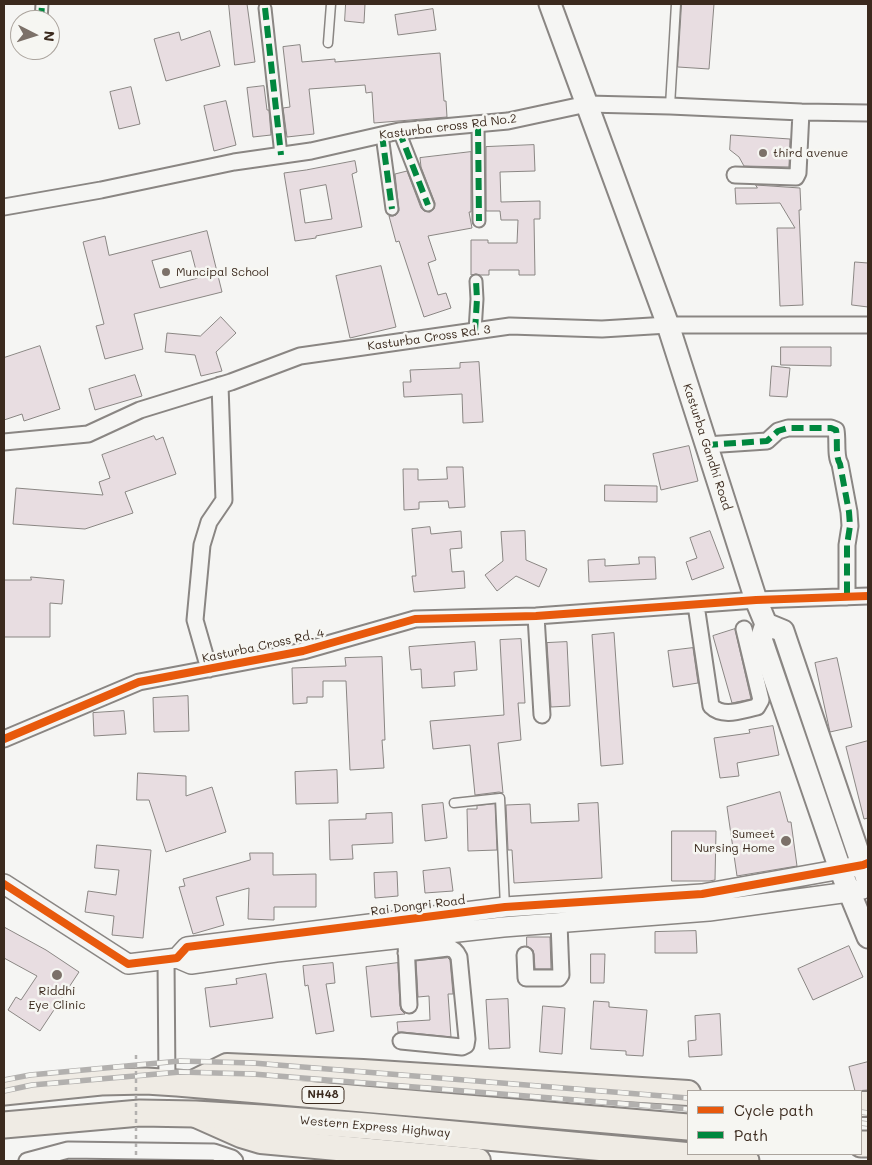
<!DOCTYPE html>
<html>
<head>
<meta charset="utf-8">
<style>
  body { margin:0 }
  #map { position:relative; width:872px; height:1165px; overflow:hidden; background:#f5f5f3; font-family:Mali,sans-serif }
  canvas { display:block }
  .frame { position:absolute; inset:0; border:5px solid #3b2a1e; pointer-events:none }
  .legend { position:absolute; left:687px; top:1090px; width:175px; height:65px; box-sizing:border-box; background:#f6f6f2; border:1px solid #aba49d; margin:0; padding:6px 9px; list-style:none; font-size:15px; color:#3b2a1e }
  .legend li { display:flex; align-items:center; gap:10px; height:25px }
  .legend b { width:25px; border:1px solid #aba49d }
  .north { position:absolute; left:10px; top:10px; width:50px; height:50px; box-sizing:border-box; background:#f6f6f2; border:1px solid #aba49d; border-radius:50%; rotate:95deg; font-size:14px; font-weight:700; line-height:20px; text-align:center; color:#3b2a1e }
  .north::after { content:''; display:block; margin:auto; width:18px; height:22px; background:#7c7169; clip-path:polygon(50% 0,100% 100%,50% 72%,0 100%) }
</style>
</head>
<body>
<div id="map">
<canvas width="872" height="1165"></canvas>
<div class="frame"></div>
<ul class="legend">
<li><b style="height:6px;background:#e8590c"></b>Cycle path</li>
<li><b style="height:6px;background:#00873e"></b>Path</li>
</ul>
<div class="north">N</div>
</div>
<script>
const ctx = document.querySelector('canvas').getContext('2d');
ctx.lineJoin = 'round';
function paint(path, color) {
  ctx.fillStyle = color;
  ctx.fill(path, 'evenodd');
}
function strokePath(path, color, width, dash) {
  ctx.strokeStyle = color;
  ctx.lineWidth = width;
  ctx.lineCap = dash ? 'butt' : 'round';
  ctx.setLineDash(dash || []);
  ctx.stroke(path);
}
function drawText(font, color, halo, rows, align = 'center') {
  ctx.font = font + ' Mali,sans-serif';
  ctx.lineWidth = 5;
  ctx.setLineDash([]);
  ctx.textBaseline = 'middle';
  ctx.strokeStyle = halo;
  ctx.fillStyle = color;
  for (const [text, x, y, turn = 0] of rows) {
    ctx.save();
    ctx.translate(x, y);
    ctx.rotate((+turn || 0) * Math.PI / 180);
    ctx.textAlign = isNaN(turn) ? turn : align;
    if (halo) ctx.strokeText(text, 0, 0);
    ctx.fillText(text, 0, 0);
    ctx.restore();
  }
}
const building = new Path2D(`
  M229,4H247L255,62L235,65Z
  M346,4H365L364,23L345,21Z
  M682,4H714L709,69L678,67Z
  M433,9L436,30L398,35L395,15Z
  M210,31L220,66L166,81L154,39L179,32L181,40Z
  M300,45L302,62L335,59V62L440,53L444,101H446L447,117L374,123L372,92L366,93L365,85L309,89L314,134L287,137L283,108L290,107L283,47Z
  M264,86L267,110H269L271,135L253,137L247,88Z
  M131,87L140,124L119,129L110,92Z
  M226,101L236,145L214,151L204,106Z
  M731,135L790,139L789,167L744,166L739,157L730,150Z
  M534,145L535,171L500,172L501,202L540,201V219H534L535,275H519V270H489V275H480L476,274L471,275V240H488V243H517L518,220H501L500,211H486V147Z
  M471,152V212H469L472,228L428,236L436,260L428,263L438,295L446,293L451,308L424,317L399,241L396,242L389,216H393L396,215L399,211L395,174L407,171L421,208L424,211L430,212L434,209L435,203L421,167L420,158Z
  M355,161L357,172L352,174L362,227L316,236V238L295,241L284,173L306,170ZM326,185L332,219L305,223L300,190Z
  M756,185L800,188L801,210H799L803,305L780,306L777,228H795L780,203L736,204L735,188H757Z
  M207,231L222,292L134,314L143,349L105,359L96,326L104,324L83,242L105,236L109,255ZM191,251L198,278L160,288L152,261Z
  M855,262L868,263V307L852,305Z
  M381,266L396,327L350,338L336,276Z
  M221,317L236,333L216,352L222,371L201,376L195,355L165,352L167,333L200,336Z
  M40,346L60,409L24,421L22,414L4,420V358Z
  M781,347H831V366L781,365Z
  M479,362L483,422L463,423L462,394L404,397L403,382H411L410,370L460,368V363Z
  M772,366L790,368L787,397L770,396Z
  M135,375L142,396L95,410L89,389Z
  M154,436L156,440L163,437L176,474L125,492L133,513L85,529L13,524L16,488L103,495L99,482L110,478L102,455Z
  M689,446L698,481L661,490L653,454Z
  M447,467H463L465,507L449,508L448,501L419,502V509L404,510L403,469H418V480L447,479Z
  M605,485L657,486V502L605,501Z
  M430,527L431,534L461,531L462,548L450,549L452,572L464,571L465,588L414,592L412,576H416L412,529Z
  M525,531L526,560L547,569L539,587L516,576L497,591L485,575L503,561L501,532Z
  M710,531L724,568L692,580L686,562L697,558L690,538Z
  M639,557H655L656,579L589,582L588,560L605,559V566L639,564Z
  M31,577L64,580L62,604L50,603V637H4V580H31Z
  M735,629L751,699L732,703L713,636Z
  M614,633L623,764L601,766L592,635Z
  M521,639L525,703H518L521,740L498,743L503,793L499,792L475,795L470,745L433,749L430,721L504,715L500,640Z
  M475,642L477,670L454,672L455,686L422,688L421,669L411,670L409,647Z
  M567,642L570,706L551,707L547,643Z
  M693,648L698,683L673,687L668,651Z
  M382,657L385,740H382L384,768L350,770L346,681H323V697H307V703L293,704L292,668L346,666L345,658Z
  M837,658L852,727L830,732L815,663Z
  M188,696L189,731L154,732L153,698Z
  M124,711L126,734L94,736L93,713Z
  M773,726L779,755L737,763L739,776L720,778L714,738L750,733L749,730Z
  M868,741V818L864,819L846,747Z
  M337,770L338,803L296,804L295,772Z
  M138,773L186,776V796L212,787L226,832L166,852L149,800H137Z
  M780,792L788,822H791L797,866L737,876L727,807Z
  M443,803L447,838L425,841L422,805Z
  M598,803L602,878L514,883L512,850H508L506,805L530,804L531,823L579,821L578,804Z
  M495,804L497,850L468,851L467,809H477V806Z
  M392,813L393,843L352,845L353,859L330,860L329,820L366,819V814Z
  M672,831H716L715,880L709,881H672Z
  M97,845L151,850L143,938L112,935L114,916L85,912L88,891L116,895L119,870L95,868Z
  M250,853H273V875L316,874V907H274V920L248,919L249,888L216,897L224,925L193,934L179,887L185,886L183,879L250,860Z
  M450,868L453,891L425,893L423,871Z
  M397,872L398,896L375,898L374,873Z
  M4,927L46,950L79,972L40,1031L8,1010L16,997L21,1000L37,976L4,958Z
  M696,931L697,953H655V932Z
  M527,937H550L551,969H535L534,954L533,950L527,946Z
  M849,946L863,977L813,1000L798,969Z
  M591,954H605L604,983H591Z
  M448,958L450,960L453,994H448L451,1037L402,1032H398L397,1022L430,1020L429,996L418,997L416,961Z
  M333,963L335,983L326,984L334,1031L316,1034L308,985L305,986L303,966Z
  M398,963L400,1005L401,1010L405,1014L371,1017L366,967Z
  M266,974L273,1018L210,1027L205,988L237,984L236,979Z
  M508,999L510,1048L489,1049L486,1000Z
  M594,1001L609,1002V1007L647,1010L643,1056L626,1055V1051L591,1049Z
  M543,1006L565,1008L562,1054L540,1052Z
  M720,1014L722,1055L689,1057L688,1041L696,1040L695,1016Z
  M868,1062V1090L855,1091L849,1067Z`);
paint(building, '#e8dde1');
strokePath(building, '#8a8683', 1);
const service = new Path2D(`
  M328,43L331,4
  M670,106L676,4
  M454,803L500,798L505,907`);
const pedestrian = new Path2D(`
  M265,8L281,155
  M41,20L42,4
  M478,124L479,221
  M399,131L428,205
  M382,135L392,209
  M475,331L477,299L476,281`);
const minor = new Path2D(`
  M735,175L796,177L798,173L801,112
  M4,207L101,190L234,162L311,151L399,131L508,121L587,104L670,106L801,112L868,113
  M4,442L88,434L140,410L231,382L300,356L510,326L602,329L668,325H868
  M706,445L767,441L778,431L788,428H831L836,430C838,440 835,456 840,464L849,512L850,526L847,545V597
  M696,605L711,706C723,718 742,710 757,707L761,700L744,629
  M536,616L542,715
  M209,669L195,620L202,545L209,522L224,500L220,385
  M4,739L139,682L303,651L415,619L536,616L756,600L868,596
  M406,944L409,1005
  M525,955L526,978H559L561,975L559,923
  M166,960L167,1082
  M401,1041L462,1047L466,1045L467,1039L459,957C456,951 454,949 448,948L406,953
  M27,1161L68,1150L214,1152L232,1158L235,1161`);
const tertiary = new Path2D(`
  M4,884L128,964L177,958L187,947L505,907L702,894L853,867
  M177,958L191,964L276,952L503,927L709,911L849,892L863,889`);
const secondary = new Path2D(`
  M550,4L668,325L756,600L766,624L783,631L868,882
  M766,624L761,639L840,869L868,937`);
const primary = new Path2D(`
  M191,1084L227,1066L363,1072L688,1093
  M861,1104H868
  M196,1115L241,1135L261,1141L478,1161`);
const trunk = new Path2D(`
  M4,1092L101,1082L146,1081L177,1083L688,1127
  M4,1125L140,1113L195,1114L262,1118L367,1126L746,1161
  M861,1144H868`);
strokePath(service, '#8a8683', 11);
strokePath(pedestrian, '#8a8683', 15);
strokePath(minor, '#8a8683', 19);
strokePath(tertiary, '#8a8683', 22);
strokePath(secondary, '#8a8683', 25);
strokePath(primary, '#8a8683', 28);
strokePath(trunk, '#8a8683', 29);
strokePath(service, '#f5f5f3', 8);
strokePath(pedestrian, '#f5f5f3', 11);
strokePath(minor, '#f5f5f3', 15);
strokePath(tertiary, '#f5f5f3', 19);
strokePath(secondary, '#f5f5f3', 21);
strokePath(primary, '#efebe4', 24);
strokePath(trunk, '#efebe4', 25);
const rail = new Path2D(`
  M4,1080L30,1075L180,1061L253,1063L688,1098
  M4,1091L32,1085L180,1072L253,1074L688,1109
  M861,1112L868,1113
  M861,1123L868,1124`);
strokePath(rail, '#b2b0ae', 5.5);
strokePath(rail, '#f6f6f2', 4, [11]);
strokePath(new Path2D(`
  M136,1155V1053`), '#b2b0ae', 2.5, [4, 4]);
strokePath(new Path2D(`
  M265,8L281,155
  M41,20L42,4
  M478,124L479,221
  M399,131L428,205
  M382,135L392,209
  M475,331L477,299L476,281
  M706,445L767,441L778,431L788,428H831L836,430C838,440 835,456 840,464L849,512L850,526L847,545V597`), '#00873e', 6, [12, 6]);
strokePath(new Path2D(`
  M4,739L139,682L303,651L415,619L536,616L756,600L868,596
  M4,884L128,964L177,958L187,947L505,907L702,894L863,865L868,863`), '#e8590c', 8);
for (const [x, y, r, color] of [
  [763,153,5,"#7c7169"],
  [166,272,5,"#7c7169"],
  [786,841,6,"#7c7169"],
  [57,975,6,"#7c7169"]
]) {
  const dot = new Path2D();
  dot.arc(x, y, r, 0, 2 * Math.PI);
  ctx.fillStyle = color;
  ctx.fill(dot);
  strokePath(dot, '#f6f6f2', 2);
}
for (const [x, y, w] of [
  [323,1095,42]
]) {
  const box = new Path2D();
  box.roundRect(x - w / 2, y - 8.5, w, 17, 4);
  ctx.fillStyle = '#f6f6f2';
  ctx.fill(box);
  strokePath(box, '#3b2a1e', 1);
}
drawText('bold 11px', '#3b2a1e', null, [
  ["NH48",323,1095]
]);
drawText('12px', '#3b2a1e', '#f6f6f2', [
  ["Kasturba cross Rd No.2",448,127,-7],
  ["Kasturba Cross Rd. 3",429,338,-8],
  ["Kasturba Gandhi Road",707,447,72],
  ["Kasturba Cross Rd. 4",263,646,-12],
  ["Rai Dongri Road",418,906,-7],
  ["Western Express Highway",375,1127,5]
]);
drawText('12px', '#3b2a1e', '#f6f6f2', [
  ["third avenue",773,153],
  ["Muncipal School",176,272],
  ["Sumeet",775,834,"right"],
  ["Nursing Home",775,848,"right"],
  ["Riddhi",57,991,"center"],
  ["Eye Clinic",57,1005,"center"]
], 'left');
</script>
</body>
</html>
